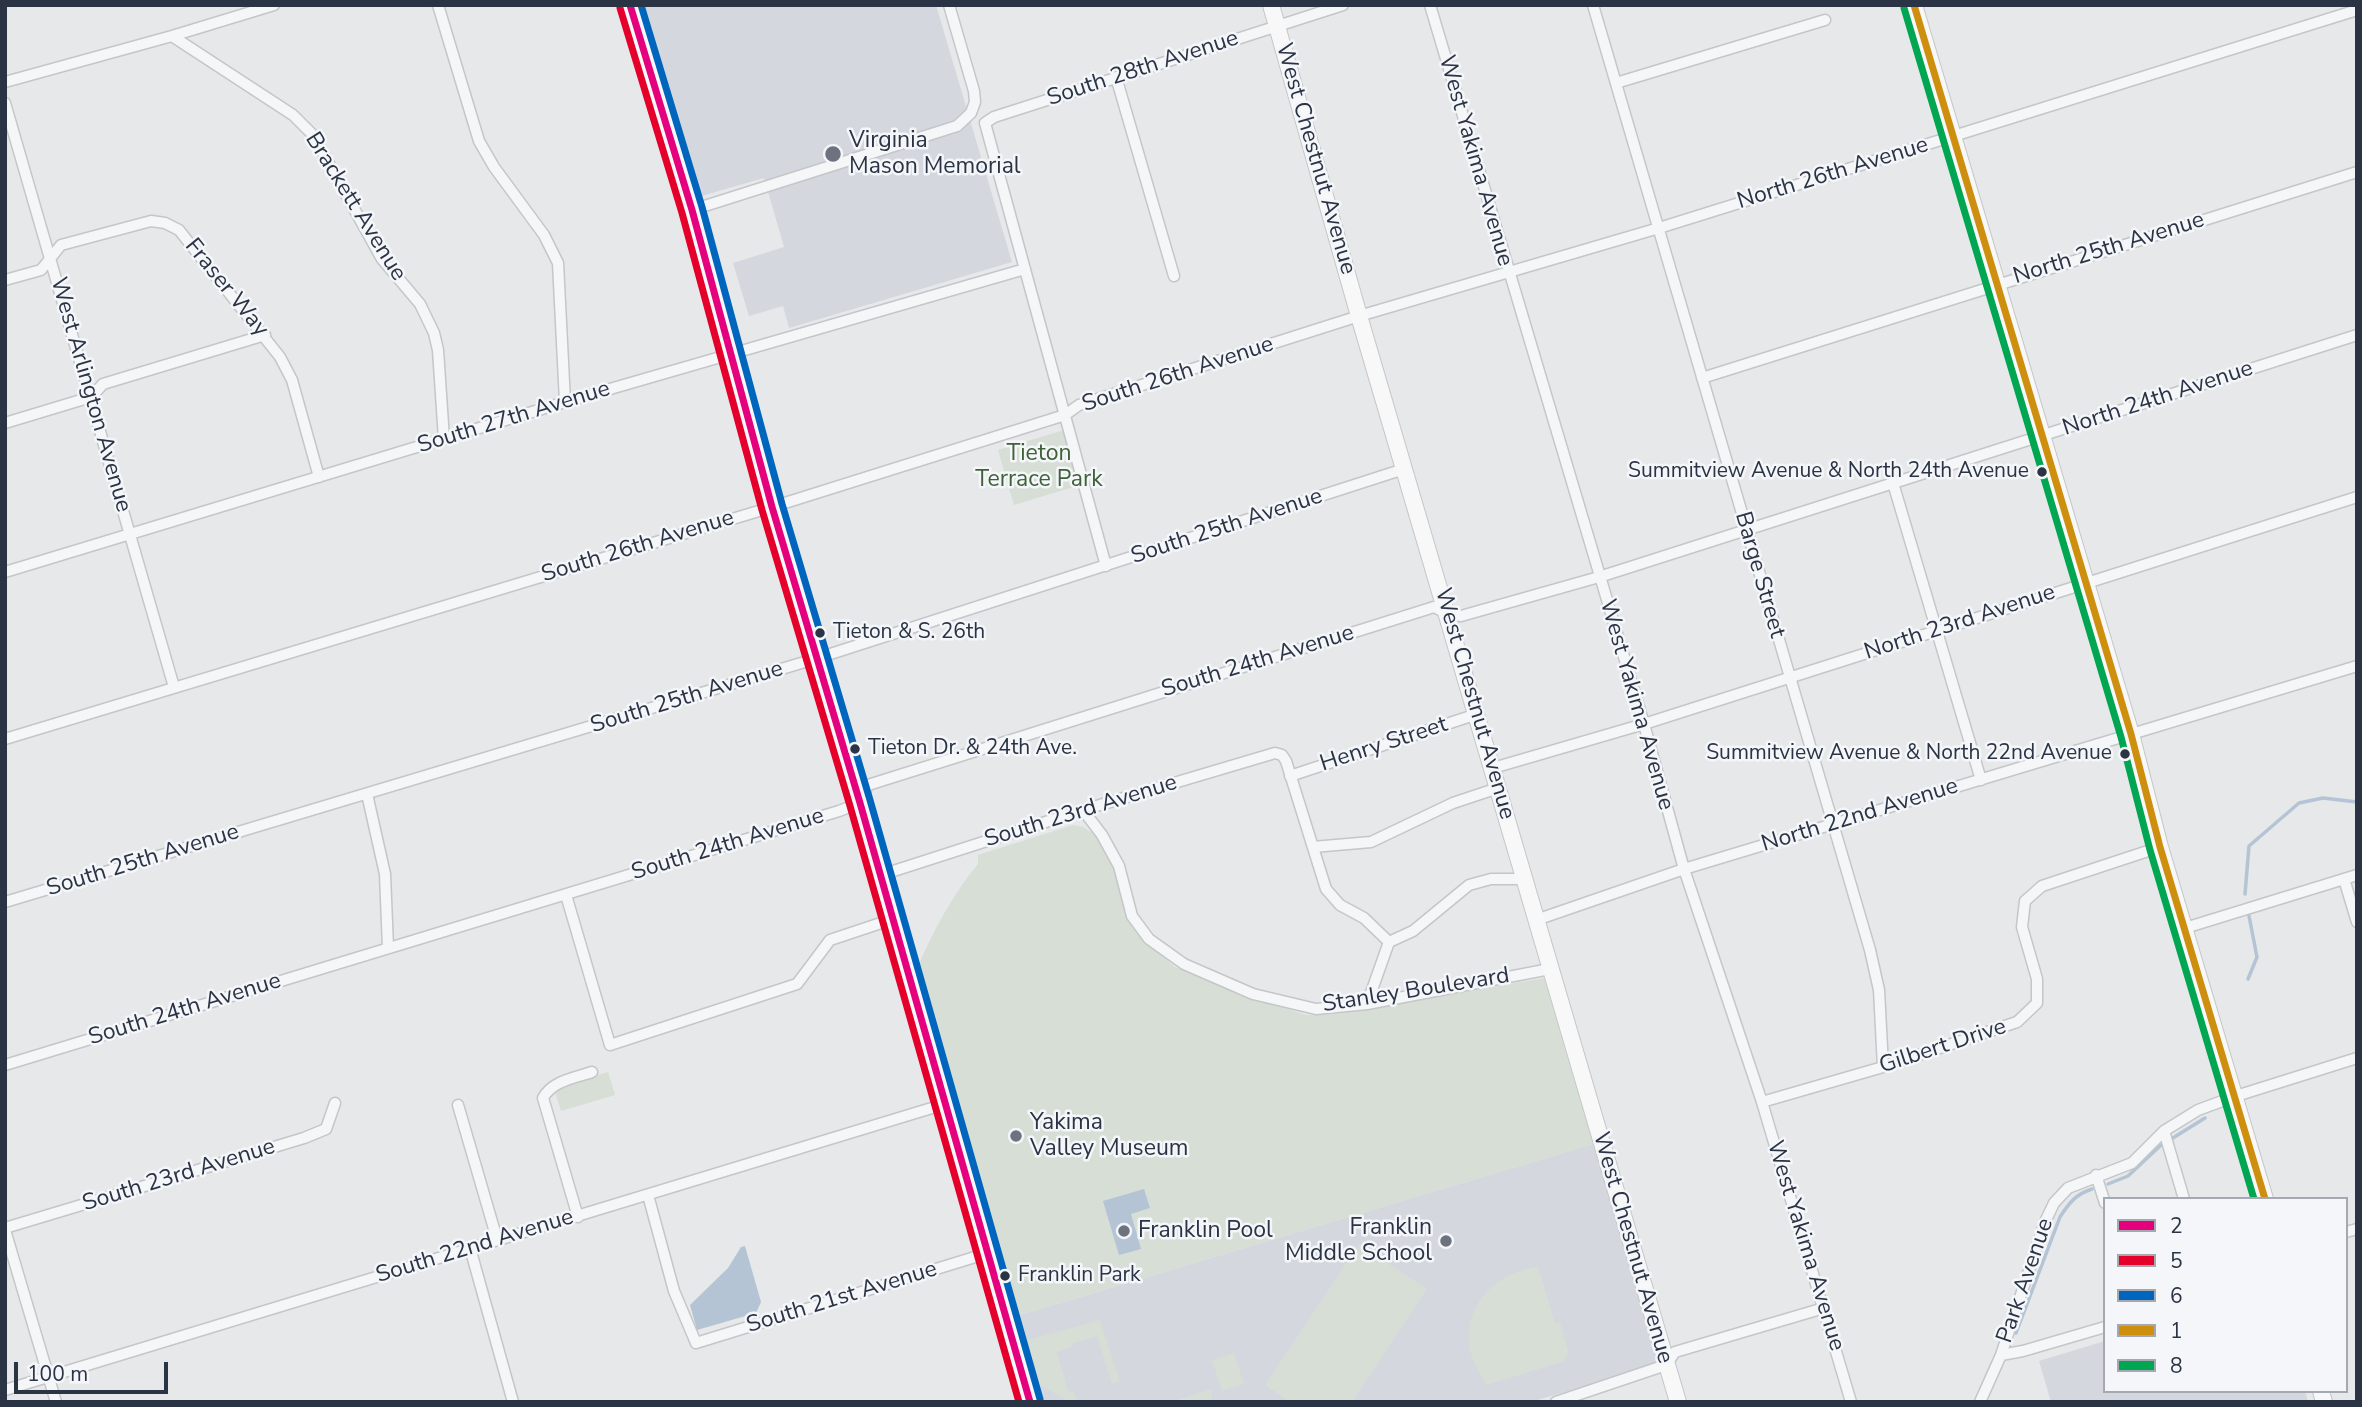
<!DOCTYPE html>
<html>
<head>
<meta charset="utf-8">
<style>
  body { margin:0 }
  #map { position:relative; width:2362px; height:1407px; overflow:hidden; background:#e6e8ea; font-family:"Nunito Sans",sans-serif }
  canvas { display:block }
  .frame { position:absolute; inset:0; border:7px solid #2b3445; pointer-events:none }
  .legend { position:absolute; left:2103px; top:1197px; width:245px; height:196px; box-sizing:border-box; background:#f4f6f9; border:2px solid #a4a8b1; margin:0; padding:9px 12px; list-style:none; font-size:21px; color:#2b3445 }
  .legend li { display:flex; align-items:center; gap:14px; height:35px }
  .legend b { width:35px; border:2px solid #a4a8b1 }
  .scale { position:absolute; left:14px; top:1362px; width:154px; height:32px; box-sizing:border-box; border:4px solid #2b3445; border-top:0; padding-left:9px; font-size:21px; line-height:24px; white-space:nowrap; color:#2b3445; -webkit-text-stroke:5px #f4f6f9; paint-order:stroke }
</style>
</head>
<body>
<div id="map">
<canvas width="2362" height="1407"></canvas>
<div class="frame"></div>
<ul class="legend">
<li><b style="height:9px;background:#e5007d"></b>2</li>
<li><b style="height:9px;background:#e4002b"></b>5</li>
<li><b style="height:9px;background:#0065bd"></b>6</li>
<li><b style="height:9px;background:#ce8f0e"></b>1</li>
<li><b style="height:9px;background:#00a651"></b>8</li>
</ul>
<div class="scale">100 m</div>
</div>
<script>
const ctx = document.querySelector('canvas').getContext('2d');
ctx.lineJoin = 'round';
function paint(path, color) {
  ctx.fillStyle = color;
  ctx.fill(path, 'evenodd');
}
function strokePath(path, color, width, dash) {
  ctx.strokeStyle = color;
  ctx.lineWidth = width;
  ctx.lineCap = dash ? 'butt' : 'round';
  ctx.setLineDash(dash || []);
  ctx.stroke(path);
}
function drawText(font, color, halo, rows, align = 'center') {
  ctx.font = font + ' "Nunito Sans",sans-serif';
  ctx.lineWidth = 5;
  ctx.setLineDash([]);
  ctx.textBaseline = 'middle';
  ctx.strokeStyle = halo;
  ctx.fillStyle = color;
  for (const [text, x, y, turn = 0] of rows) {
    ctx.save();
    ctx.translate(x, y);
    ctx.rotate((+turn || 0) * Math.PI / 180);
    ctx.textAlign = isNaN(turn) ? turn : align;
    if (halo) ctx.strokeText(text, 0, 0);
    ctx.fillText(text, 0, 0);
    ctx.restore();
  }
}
paint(new Path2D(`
  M641,5H936L1012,262L789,328L783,306L749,316L733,263L784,247L764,178L698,197Z
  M1593,1144L1658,1364L1531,1402H1044L1020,1315Z
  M2105,1341V1391H2305L2308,1402H2051L2039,1361Z`), '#d4d7dd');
paint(new Path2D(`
  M1064,430L1080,485L1014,505L998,450Z
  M1073,825L1083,827L1094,834L1111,860L1132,924L1148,944L1175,967L1296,1012L1307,1015L1336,1014L1544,978L1593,1144L1020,1315L1004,1267L918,966C934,930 953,894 978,864V855Z
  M608,1072L615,1095L561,1111L554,1089Z
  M1359,1244L1427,1289L1352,1402H1290L1265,1385Z
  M1538,1267L1555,1323L1560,1322L1568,1351L1565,1361L1486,1385C1480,1374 1473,1363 1470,1350C1462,1305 1496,1272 1538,1267Z
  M1100,1320L1120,1382L1112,1384L1097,1336L1071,1344L1072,1347L1057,1352L1069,1393L1074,1391L1077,1402H1069L1039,1384L1027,1340Z
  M1234,1353L1244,1384L1222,1391L1212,1360Z
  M1212,1389L1211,1402H1170Z`), '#d6ded6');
paint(new Path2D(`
  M1144,1189L1150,1208L1131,1214L1141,1249L1119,1255L1103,1201Z
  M745,1246L761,1302L756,1313L697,1330L690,1305L728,1268L741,1247Z`), '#b4c4d5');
strokePath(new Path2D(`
  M2245,894L2249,846L2299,803L2323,798L2357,802
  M2248,979L2257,957L2249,916
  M2108,1184L2128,1176L2160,1146L2205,1118
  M2016,1333L2060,1217C2069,1203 2076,1194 2092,1189`), '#b4c4d5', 3.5);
const street = new Path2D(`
  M438,5L479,141L494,167L544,235L558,263L565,402
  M1430,5L1644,724L1684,869L1762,1102L1851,1402
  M1593,5L1870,950L1879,990L1883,1067
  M172,36L293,115L313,135L382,259L420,304L434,333L438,350L444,439
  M1116,77L1174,276
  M5,82L172,36L274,5
  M1616,83L1825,20
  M5,103L174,687
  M692,210L957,126L971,113L975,102L974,91L949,5
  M5,280L41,270L61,245L151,221L165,223L179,230L280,357L292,380L319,477
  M1702,378L2357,172
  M5,423L91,397L103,384L265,335
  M1893,483L1981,780
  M1106,566L985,123L994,117L1343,5
  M5,572L565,402L1025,269
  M5,739L772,507L1065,415L1079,405L1359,316L1659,228L2357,10
  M1493,768L1644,724L2357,497
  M1290,776L1477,714
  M367,794L385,874L388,948
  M1083,810L1102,835L1119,866L1132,916L1149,939L1184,964L1253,994L1316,1009L1367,1004L1550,969
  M1313,847L1371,842L1453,803L1498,788
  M881,875L1083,810L1275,753L1282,755L1286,761L1326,889L1340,905L1364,918L1389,942L1367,1004
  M2344,879L2357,922
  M566,895L610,1045L797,984L830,940L893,919
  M5,902L818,658L1404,469
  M1536,920L1684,869L2357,666
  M2185,928L2357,875
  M1389,942L1413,931L1469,885L1491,879H1524
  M5,1065L839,811L860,803L868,785L1434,607L1448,614L1461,616L1599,577L2357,335
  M1762,1102L1883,1067L2017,1022L2037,1003V979L2022,927L2025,901L2042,886L2160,847
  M458,1105L497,1239
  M2164,1131L2184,1199
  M2096,1175L2105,1203
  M648,1195L674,1291L696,1343L988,1253
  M578,1217L543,1098C552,1081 574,1078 592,1072
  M5,1228L304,1138L326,1129L335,1103
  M5,1230L56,1402
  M2346,1232L2357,1229
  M470,1248L513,1402
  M2001,1355L2023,1351L2105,1327
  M5,1390L945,1104
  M1556,1402L1666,1365L1675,1352L1824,1308
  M1980,1402L2001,1355L2045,1222L2054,1203L2068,1188L2132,1163L2164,1131L2198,1110L2236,1096L2357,1058`);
const secondary = new Path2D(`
  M630,5L692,210L772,507L860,803L1030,1402
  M1271,5L1359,316L1678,1402
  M1914,5L2131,734L2160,847L2265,1199
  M2321,1391L2324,1402`);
strokePath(street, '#c4c6c8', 13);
strokePath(secondary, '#c4c6c8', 18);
strokePath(street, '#f5f6f7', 10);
strokePath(secondary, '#f8f8f8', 16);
strokePath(new Path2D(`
  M630,5L692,210L772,507L860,803L1030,1402`), '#e5007d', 7);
strokePath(new Path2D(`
  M620,8L682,213L762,510L850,806L1019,1402`), '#e4002b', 7);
strokePath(new Path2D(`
  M641,5L702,207L782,504L870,800L1040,1399`), '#0065bd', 7);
strokePath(new Path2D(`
  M1914,5L2131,734L2160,847L2265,1199`), '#ce8f0e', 7);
strokePath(new Path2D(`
  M1904,8L2121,737L2150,850L2254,1199`), '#00a651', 7);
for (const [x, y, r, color] of [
  [833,154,9,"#6c737f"],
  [2042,472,6,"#2b3445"],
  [820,633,6,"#2b3445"],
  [855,749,6,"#2b3445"],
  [2125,754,6,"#2b3445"],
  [1016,1136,7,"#6c737f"],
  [1124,1231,7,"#6c737f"],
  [1446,1241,7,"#6c737f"],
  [1005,1276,6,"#2b3445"]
]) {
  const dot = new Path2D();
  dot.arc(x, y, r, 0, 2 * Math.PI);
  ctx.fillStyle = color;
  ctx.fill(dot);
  strokePath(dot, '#f4f6f9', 2.5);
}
drawText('21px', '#2b3445', '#f4f6f9', [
  ["Summitview Avenue & North 24th Avenue",2029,472,"right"],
  ["Tieton & S. 26th",833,633],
  ["Tieton Dr. & 24th Ave.",868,749],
  ["Summitview Avenue & North 22nd Avenue",2112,754,"right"],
  ["Franklin Park",1018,1276]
], 'left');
drawText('23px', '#2b3445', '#f4f6f9', [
  ["South 28th Avenue",1143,69,-18],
  ["West Chestnut Avenue",1315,159,74],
  ["West Yakima Avenue",1475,161,74],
  ["North 26th Avenue",1833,174,-17],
  ["Brackett Avenue",355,207,58],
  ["North 25th Avenue",2109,249,-17],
  ["Fraser Way",226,288,51],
  ["South 26th Avenue",1178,375,-18],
  ["West Arlington Avenue",90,395,74],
  ["North 24th Avenue",2158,399,-18],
  ["South 27th Avenue",514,418,-17],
  ["South 25th Avenue",1227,527,-18],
  ["South 26th Avenue",638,547,-17],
  ["Barge Street",1759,575,74],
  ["North 23rd Avenue",1960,623,-18],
  ["South 24th Avenue",1258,662,-17],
  ["South 25th Avenue",687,698,-17],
  ["West Chestnut Avenue",1474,704,74],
  ["West Yakima Avenue",1636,705,74],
  ["Henry Street",1384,745,-18],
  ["South 23rd Avenue",1081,812,-17],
  ["North 22nd Avenue",1860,816,-17],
  ["South 24th Avenue",728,845,-17],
  ["South 25th Avenue",143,861,-17],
  ["Stanley Boulevard",1416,991,-9],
  ["South 24th Avenue",185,1010,-17],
  ["Gilbert Drive",1943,1047,-18],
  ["South 23rd Avenue",179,1176,-17],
  ["West Yakima Avenue",1805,1246,73],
  ["South 22nd Avenue",475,1247,-17],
  ["West Chestnut Avenue",1632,1248,74],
  ["Park Avenue",2026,1281,-71],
  ["South 21st Avenue",842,1298,-17]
]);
drawText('23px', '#2b3445', '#f4f6f9', [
  ["Virginia",849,141],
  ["Mason Memorial",849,167],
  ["Yakima",1030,1123],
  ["Valley Museum",1030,1149],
  ["Franklin",1432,1228,"right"],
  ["Middle School",1432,1254,"right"],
  ["Franklin Pool",1138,1231]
], 'left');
drawText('23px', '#3f6138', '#f4f6f9', [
  ["Tieton",1039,454],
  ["Terrace Park",1039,480]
]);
</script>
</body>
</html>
